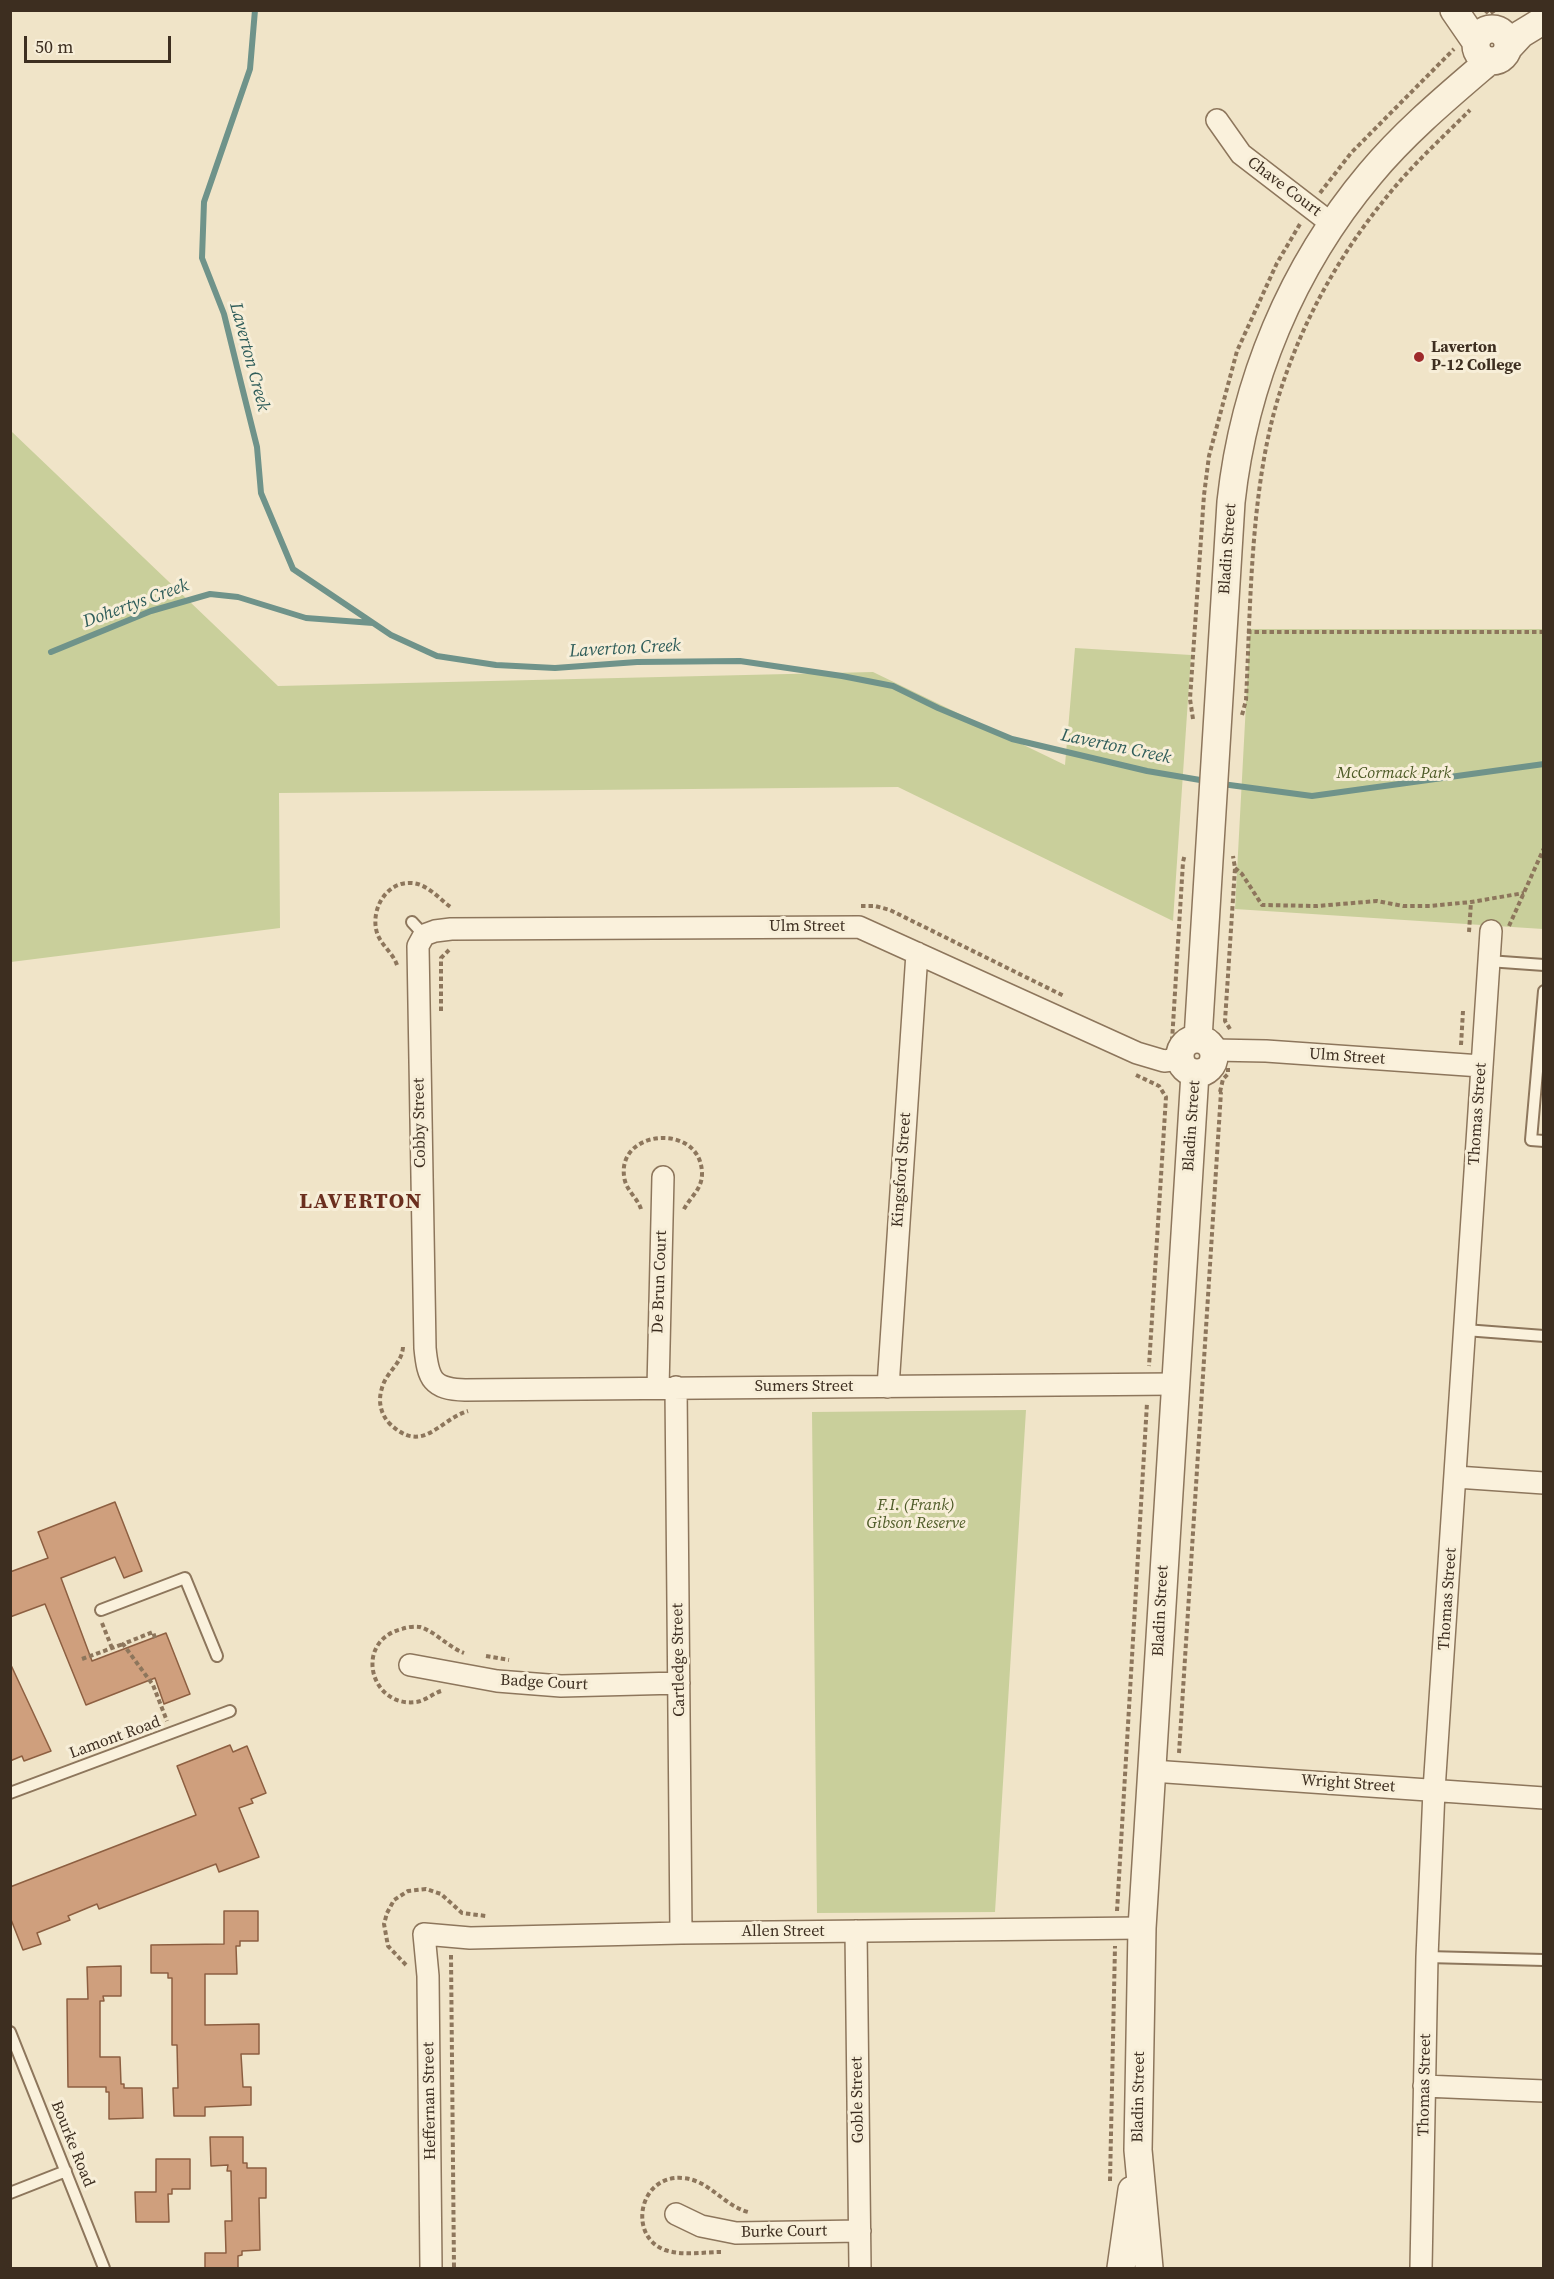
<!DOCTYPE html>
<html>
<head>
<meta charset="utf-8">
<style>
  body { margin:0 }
  #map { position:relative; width:1554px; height:2279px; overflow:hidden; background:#f0e4c8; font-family:"Source Serif 4",serif }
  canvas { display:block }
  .frame { position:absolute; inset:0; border:12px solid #3d2e20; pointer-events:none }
  .scale { position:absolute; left:24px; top:36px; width:147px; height:27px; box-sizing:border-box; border:3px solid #3d2e20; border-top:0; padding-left:8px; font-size:18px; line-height:21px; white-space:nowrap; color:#3d2e20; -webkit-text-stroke:4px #f7eed8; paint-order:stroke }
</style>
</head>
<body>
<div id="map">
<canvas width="1554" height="2279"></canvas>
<div class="frame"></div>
<div class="scale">50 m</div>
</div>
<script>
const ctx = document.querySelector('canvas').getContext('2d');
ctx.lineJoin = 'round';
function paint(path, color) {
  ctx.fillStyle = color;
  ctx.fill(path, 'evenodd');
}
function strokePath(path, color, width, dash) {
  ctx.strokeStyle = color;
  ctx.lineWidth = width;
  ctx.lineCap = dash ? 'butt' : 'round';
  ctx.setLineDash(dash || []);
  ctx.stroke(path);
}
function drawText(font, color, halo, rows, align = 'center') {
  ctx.font = font + ' "Source Serif 4",serif';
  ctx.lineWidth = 6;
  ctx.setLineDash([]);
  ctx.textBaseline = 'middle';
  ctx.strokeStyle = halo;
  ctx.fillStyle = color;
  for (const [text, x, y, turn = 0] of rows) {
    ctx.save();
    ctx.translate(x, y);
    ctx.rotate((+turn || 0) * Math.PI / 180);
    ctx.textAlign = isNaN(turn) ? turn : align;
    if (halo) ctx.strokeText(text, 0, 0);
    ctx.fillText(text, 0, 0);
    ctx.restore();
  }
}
paint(new Path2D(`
  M11,431L278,686L873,672L1065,765L1075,648L1191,655L1173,921L898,787L279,793L280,928L11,962Z
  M1250,629H1543V929L1235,909Z
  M1026,1410L995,1912L817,1913L812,1412Z`), '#c9cf9b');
strokePath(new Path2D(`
  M255,10L250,69L204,202L202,258L224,314L241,383L257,447L261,493L293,569L391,635L437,656L496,665L555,668L637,662L740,661L842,676L893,686L938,708L1012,739L1147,771L1206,781
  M51,652L151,611L210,594L238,597L306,618L373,623
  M1222,784L1312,796L1544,764`), '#6f938a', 6);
const building = new Path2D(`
  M115,1502L142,1571L124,1578L115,1557L61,1578L92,1661L166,1633L190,1694L164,1704L155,1678L86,1705L45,1604L10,1617V1572L48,1558L38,1532Z
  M10,1663L51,1751L24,1761L22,1756L10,1761Z
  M230,1745L233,1752L247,1746L266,1793L251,1799L253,1803L239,1808L259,1857L219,1872L216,1864L99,1909L97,1904L68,1916L70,1920L37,1933L41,1944L23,1950L10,1917V1887L196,1815L177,1766Z
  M224,1911H258V1941H240V1946H236L237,1974H205V2025L259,2024V2054H241L243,2087H251V2105L205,2107V2116H174L173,2088H178L177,2045H172V1978H168V1973H151V1945L224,1944Z
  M121,1966V1996H103L104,2001H100V2057H120L121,2084H124V2088H142L143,2118L109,2119V2092H106V2087H68L67,1999H88L87,1967Z
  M210,2137H243V2163H247V2168H266V2198H259L260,2250L242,2251V2255L238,2256V2268H205V2253H226L225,2221H232L231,2171H227L228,2165L211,2166Z
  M156,2159H190V2189H172V2194H168L169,2222H136L135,2192H156Z`);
paint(building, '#cf9f7d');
strokePath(building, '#8d5f41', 1.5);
const service = new Path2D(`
  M412,922L424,935
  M1488,961L1544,965
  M1544,991L1531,1140L1544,1141
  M1465,1330L1544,1336
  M101,1610L185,1578L217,1656
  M10,1793L230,1711
  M1427,1957L1544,1960
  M10,2032L104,2268
  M10,2193L66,2171`);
const minor = new Path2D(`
  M1217,120L1241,154L1332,224
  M1213,1050L1266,1051L1481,1066
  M1175,1384L465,1390C432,1389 428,1379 425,1348L418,946L424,935L435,931L451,929L859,927L1137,1053L1164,1061L1180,1059
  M676,1387L681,1933
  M888,1387L917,953
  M658,1388L663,1177
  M1456,1477L1544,1483
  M410,1665L497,1681L561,1686L679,1683
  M1152,1771L1544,1798
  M856,1931L860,2268
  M1424,2086L1544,2091
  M676,2214L701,2226L736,2233L860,2231
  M431,2268L428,1976L424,1934L470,1938L681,1933L1142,1928
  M1421,2268L1427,1957L1434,1790L1491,931`);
const tertiary = new Path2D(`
  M1454,10L1476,42
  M1476 45a16 16 0 1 1 32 0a16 16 0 1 1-32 0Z
  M1508,48L1521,34L1544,20
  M1198,1039L1231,502C1244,382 1292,267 1370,174C1405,132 1447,97 1489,61
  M1180 1056a17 17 0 1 1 34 0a17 17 0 1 1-34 0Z
  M1121,2268L1132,2190
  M1149,2268L1138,2150L1142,1928L1195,1073`);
strokePath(service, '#8d765c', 14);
strokePath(minor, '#8d765c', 24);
strokePath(tertiary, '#8d765c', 30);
strokePath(new Path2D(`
  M1485,10L1489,14L1495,10
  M1320,193L1351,153L1454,49
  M1247,632H1544
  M1242,715L1246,700C1251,599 1250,476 1284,380C1306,315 1341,253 1385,199C1410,167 1441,139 1470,110
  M1193,719L1190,699L1204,495L1209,456L1237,351L1277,263L1300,224
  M1235,868L1242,874L1262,905L1317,906L1377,901L1403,906H1430L1471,902L1524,893
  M861,906H875L890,910L1064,996
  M1509,926L1544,848
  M1469,932L1471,902
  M397,965C393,953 381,945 377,933C370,910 386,881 412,883C428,884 440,900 452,908
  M441,1011V958L449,950
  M1230,1029L1225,1021L1235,868L1233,856
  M1172,1041L1183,862L1185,854
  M1461,1045L1463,1011
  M1136,1075L1159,1086L1166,1097L1149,1366
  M1220,1092L1223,1079L1228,1074V1068
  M641,1209C638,1199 628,1192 625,1181C612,1129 702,1121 702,1174C702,1190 689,1198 683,1211
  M403,1347C402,1364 386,1372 382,1388C378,1400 380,1413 389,1423C423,1456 438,1420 468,1411
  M102,1623L112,1648
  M155,1638L153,1632L123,1644L153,1685L167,1721
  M486,1656L509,1660
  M82,1659L123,1644
  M441,1691C432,1694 425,1701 416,1702C370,1708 353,1641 402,1629C407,1627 415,1626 420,1627C436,1632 448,1647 464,1653
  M1179,1753L1221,1092
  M1117,1911L1147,1403
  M451,1955L454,2268
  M406,1965L388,1946L384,1924L387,1913L394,1900L408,1891L426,1889L441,1894L462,1913L486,1916
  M1110,2181L1115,1946
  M721,2252C704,2252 682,2256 665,2250C627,2236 639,2174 683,2178C709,2180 723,2205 748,2212`), '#8d765c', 4, [4.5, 3]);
strokePath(service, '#faf1dc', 10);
strokePath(minor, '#faf1dc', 21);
strokePath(tertiary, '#faf1dc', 27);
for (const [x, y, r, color] of [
  [1419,357,6,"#9e2a2b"]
]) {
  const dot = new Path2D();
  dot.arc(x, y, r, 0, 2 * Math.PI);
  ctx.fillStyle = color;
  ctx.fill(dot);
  strokePath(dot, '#f7eed8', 2);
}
drawText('16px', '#3d2e20', '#f7eed8', [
  ["Chave Court",1284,187,37],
  ["Bladin Street",1228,549,-86],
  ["Ulm Street",807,927],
  ["Ulm Street",1347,1057,4],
  ["Thomas Street",1478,1114,-86],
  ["Cobby Street",420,1123,-91],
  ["Bladin Street",1192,1126,-86],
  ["Kingsford Street",902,1170,-86],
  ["De Brun Court",660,1282,-88],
  ["Sumers Street",804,1387],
  ["Thomas Street",1448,1599,-86],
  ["Bladin Street",1161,1611,-87],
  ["Cartledge Street",679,1660,-91],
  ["Badge Court",544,1683,3],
  ["Lamont Road",115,1738,-20],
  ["Wright Street",1348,1784,4],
  ["Allen Street",783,1932],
  ["Thomas Street",1425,2085,-89],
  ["Bladin Street",1139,2097,-89],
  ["Goble Street",858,2100,-91],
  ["Heffernan Street",430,2101,-91],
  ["Bourke Road",72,2144,68],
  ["Burke Court",784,2232,-1]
]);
drawText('bold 16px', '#3d2e20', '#f7eed8', [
  ["Laverton",1431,348],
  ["P-12 College",1431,366]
], 'left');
drawText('italic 16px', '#4d5a26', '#f7eed8', [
  ["McCormack Park",1394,774],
  ["F.I. (Frank)",916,1506],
  ["Gibson Reserve",916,1524]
]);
drawText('italic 18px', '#2f5d5a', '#f7eed8', [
  ["Laverton Creek",249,357,75],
  ["Dohertys Creek",136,604,-20],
  ["Laverton Creek",625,649,-3],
  ["Laverton Creek",1116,747,12]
]);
ctx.letterSpacing = '1.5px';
drawText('bold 22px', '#6b2e1e', '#f7eed8', [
  ["LAVERTON",361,1202]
]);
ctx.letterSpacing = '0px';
</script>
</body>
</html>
